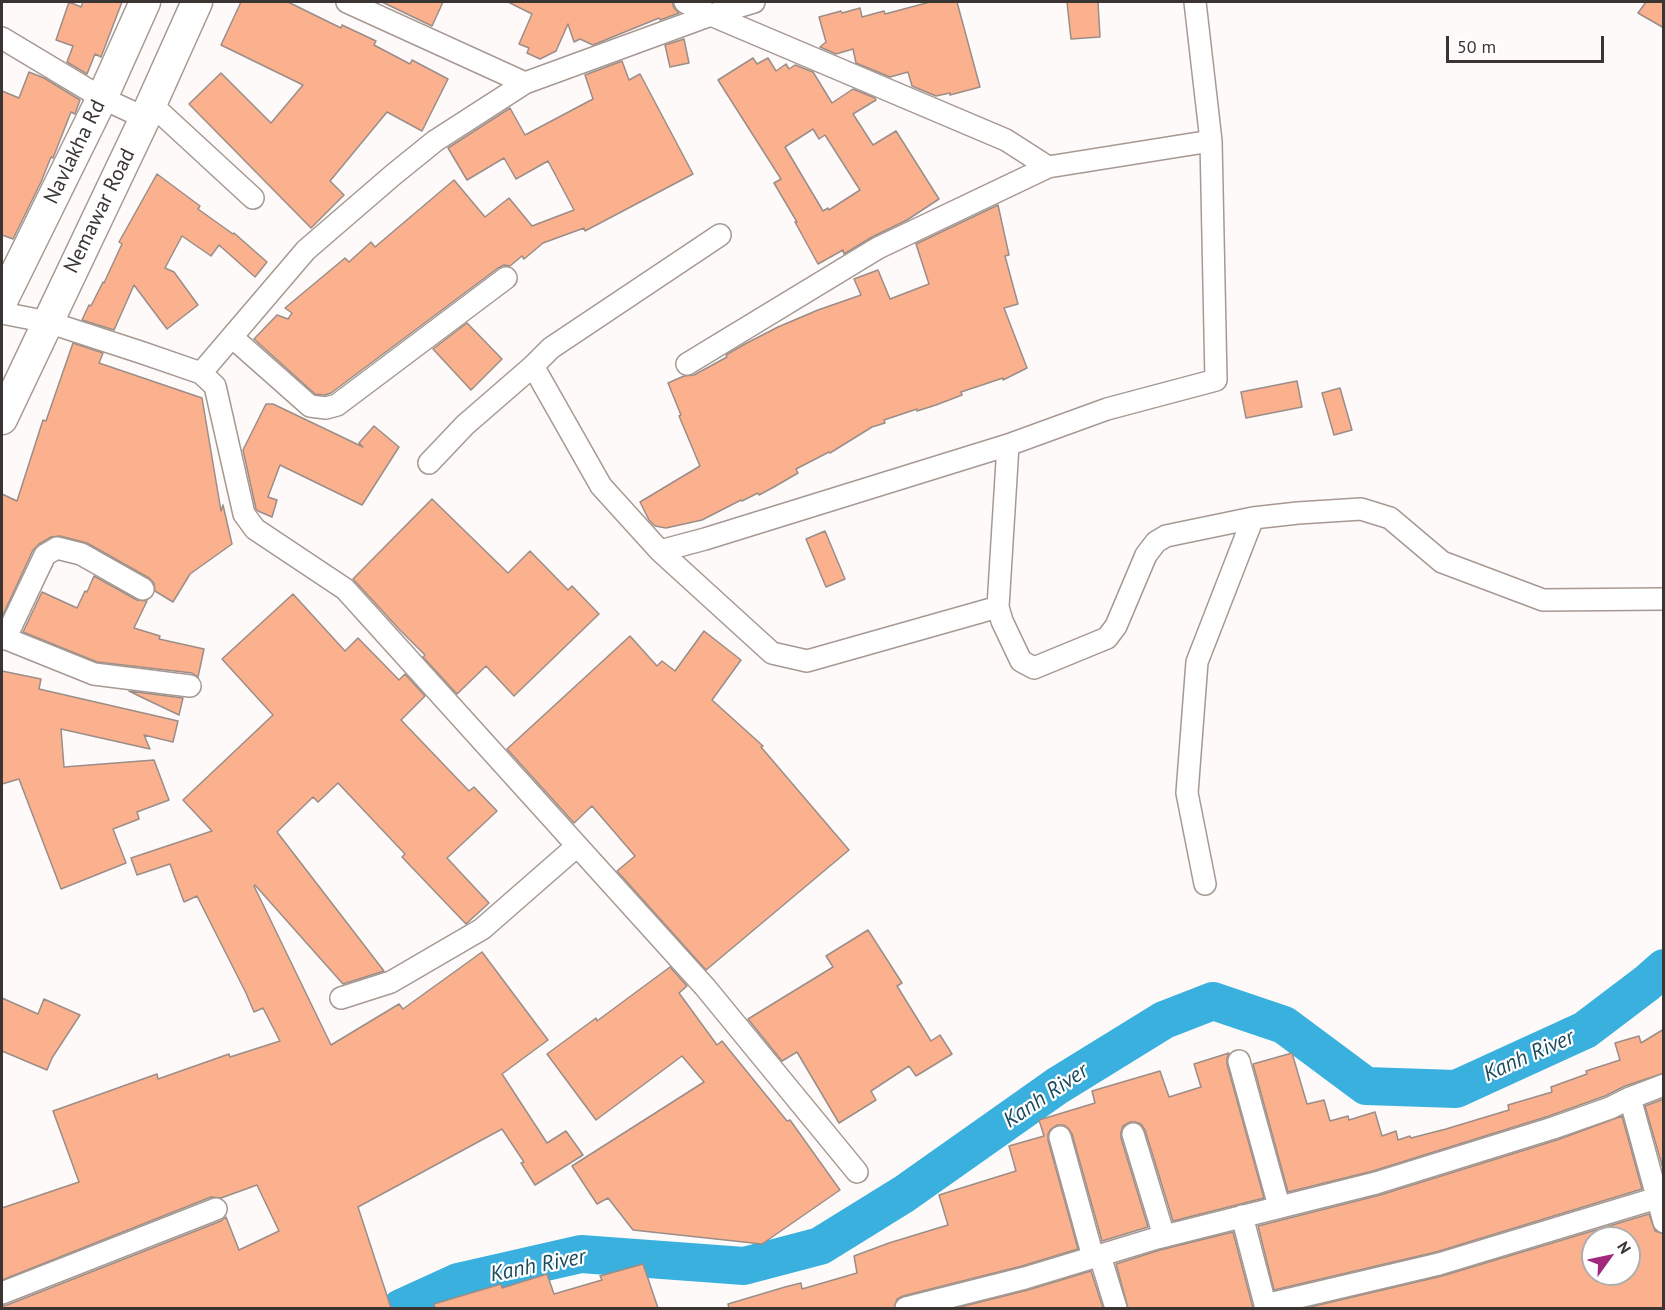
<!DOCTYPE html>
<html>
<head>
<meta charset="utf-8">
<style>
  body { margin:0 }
  #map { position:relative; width:1665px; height:1310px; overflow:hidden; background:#fdfaf9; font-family:"PT Sans",sans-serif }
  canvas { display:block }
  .frame { position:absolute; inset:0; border:3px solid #3a3532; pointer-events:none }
  .north { position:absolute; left:1581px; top:1226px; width:60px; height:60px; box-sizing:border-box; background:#fff; border:2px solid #b0aead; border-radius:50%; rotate:57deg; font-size:16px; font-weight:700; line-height:24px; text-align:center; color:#3a3532 }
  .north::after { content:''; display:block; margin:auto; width:21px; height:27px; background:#a2287e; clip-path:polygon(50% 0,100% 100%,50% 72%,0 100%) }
  .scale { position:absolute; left:1446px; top:36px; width:158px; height:27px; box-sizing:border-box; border:3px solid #3a3532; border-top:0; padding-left:8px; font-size:18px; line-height:21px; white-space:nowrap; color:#3a3532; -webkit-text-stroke:4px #fff; paint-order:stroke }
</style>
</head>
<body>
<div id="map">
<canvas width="1665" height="1310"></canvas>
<div class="frame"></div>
<div class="north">N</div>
<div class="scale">50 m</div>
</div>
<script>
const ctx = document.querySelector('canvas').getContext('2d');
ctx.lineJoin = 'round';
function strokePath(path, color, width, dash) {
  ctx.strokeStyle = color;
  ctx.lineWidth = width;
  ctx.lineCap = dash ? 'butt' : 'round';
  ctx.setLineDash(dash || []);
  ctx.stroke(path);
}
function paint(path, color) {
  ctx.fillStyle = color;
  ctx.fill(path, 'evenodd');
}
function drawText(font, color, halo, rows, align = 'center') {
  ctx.font = font + ' "PT Sans",sans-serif';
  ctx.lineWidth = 4.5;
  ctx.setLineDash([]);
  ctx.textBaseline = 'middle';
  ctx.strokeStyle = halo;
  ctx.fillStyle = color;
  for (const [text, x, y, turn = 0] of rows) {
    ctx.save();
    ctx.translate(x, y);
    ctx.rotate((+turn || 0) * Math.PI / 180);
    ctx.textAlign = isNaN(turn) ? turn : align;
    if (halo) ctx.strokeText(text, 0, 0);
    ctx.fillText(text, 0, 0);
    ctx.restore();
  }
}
strokePath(new Path2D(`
  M401,1308L458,1282L581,1254L744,1266L820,1246L904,1194L1057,1086L1164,1020L1213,1001L1284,1025L1366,1086L1456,1089L1585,1030L1647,983L1664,968`), '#3ab0df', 38);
const building = new Path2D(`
  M69,2L81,7L83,2H122L101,57L95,54L87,74L67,62L73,46L56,40Z
  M241,2H288L341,28L342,25L376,41L374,45L410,64L412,60L448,79L422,131L387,112L330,181L344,195L311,228L189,104L221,73L271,123L303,85L221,45Z
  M382,2H443L432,26Z
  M508,2H672L674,8L679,13L660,20L659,18L593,45L580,39L574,42L568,24L556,51L540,59L527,53L529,48L519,44L532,14Z
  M930,2H957L980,87L950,95V93L936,96L912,86L908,72L890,77L856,63L853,49L836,54L820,47L826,42L819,17L841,11L842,13L860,8L862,17L884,11L885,14Z
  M1067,2H1098L1100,37L1071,39Z
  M1646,2H1664V28L1638,13Z
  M684,39L689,63L670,67L665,45Z
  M753,58L757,64L768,58L776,71L786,64L789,69L795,65L813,72L832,103L853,89L875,98L876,100L853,114L873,145L896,131L939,199L907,220L872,237L844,254L843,250L818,264L795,222H797L774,183L781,179L718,80ZM813,129L819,139L825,135L860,190L829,210L828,208L823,211L785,147Z
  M622,61L629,80L640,74L693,174L585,231L584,228L543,243L524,259L522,256L510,266L504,265L498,268L331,393L325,395L315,394L254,339L277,315L288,319L292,313L285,308L345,258L349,262L371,242L375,247L454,180L485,217L509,198L532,226L574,210L548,161L516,179L504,158L467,180L448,148L510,108L525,135L593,99L585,75Z
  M29,72L44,78L80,100L75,114L71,112L53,158L51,157L41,182L13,239L2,235V91L19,98Z
  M157,174L200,206L198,209L233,234L234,233L267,262L255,277L219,245L211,256L182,236L165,268L174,272L198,305L167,329L134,285L114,330L82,320L89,305L91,306L103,282L104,283L122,244L119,242Z
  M998,205L1009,255L1005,256L1018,304L1004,308L1027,368L1003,380V378L961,392L962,395L936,405L917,411V409L884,420L885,423L872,427L830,453L829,452L796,469L798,473L774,487L759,495L758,493L742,501L741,500L702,520L666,528L655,526L649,520L640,502L700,466L679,416L681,415L668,383L684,376L694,375L727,357L726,355L745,344L778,327L818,310L861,295L854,279L878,270L890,299L929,284L916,244Z
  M467,323L502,359L471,390L433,349Z
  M73,343L103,353L99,363L202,398L221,511L223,505L232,544L190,574L173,602L155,591L154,583L149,578L87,543L60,536L51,537L39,544L33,550L2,617V494L17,501L43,420L46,421Z
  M1297,381L1302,407L1246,418L1241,392Z
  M1340,388L1352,430L1334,435L1322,393Z
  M266,404H273L363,447L359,443L374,426L399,447L362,505L280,465L268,497L277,500L272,517L258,511L256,509L243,450Z
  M432,499L508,573L530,551L568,590L572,586L599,614L514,696L486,666L457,694L423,657L425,655L399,629L353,579Z
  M825,531L845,579L826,587L806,539Z
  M94,576L137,600L147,601L134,628L160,636L159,639L204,649L198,677L192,673L97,662L23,632L42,592L77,608L85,591L87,592Z
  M293,594L345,651L358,638L399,680L405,674L425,696L401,720L469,791L474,787L497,811L447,858L489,903L466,924L402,857L405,854L338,783L318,802L313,797L277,832L384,971L343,984L255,885L254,886L331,1045L399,1004L403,1009L482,952L548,1040L502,1074L547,1143L566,1131L583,1155L535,1185L521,1163L524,1162L502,1129L358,1207L391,1308H2V1306L7,1305L221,1221L226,1217L239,1250L279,1231L257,1185L221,1198L211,1197L2,1280V1208L79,1182L53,1111L157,1074L158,1079L229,1054L230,1057L280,1041L263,1008L254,1012L246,993L197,896L184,902L170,864L137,875L131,858L212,831L183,800L273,715L222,659Z
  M704,631L741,660L712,700L763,746L761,747L849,850L706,970L617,871L635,856L592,806L574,823L507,749L630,636L657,666L662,661L675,671Z
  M2,671L41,679L39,689L178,721L173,742L144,735L150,749L61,729L64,767L154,760L169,800L137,812L139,819L113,829L126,863L61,889L19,779L2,784Z
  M129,691L183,698L179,715L139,696Z
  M868,930L902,983L897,986L931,1041L940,1035L952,1054L916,1076L909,1066L871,1091L876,1100L839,1123L797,1052L782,1061L748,1019L833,967L826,956Z
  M670,967L687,986L679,993L717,1045L722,1041L787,1121L790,1120L840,1190L762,1244L633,1230L608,1198L597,1204L572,1166L704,1082L682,1056L596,1120L547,1054L596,1018L597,1021Z
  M2,998L38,1014L44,999L80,1015L52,1058L47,1070L2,1051Z
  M1664,1029V1073L1625,1086L1605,1096L1549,1116L1373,1171L1288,1192L1253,1064L1292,1053L1307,1104L1324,1100L1330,1121L1348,1116L1349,1120L1375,1112L1382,1136L1396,1131L1398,1140L1410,1136L1411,1138L1446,1129L1509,1110L1508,1105L1552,1092L1551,1087L1587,1074L1586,1071L1620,1060L1615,1043L1639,1036L1641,1043Z
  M1229,1053L1227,1058V1064L1264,1198L1173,1221L1145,1130L1141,1124L1135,1122H1130L1123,1126L1121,1132V1138L1148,1227L1102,1241L1072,1134L1068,1128L1064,1125H1057L1051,1129L1048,1134V1140L1078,1249L1022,1266L903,1296L897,1299L894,1308H729L728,1304L785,1287L801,1283L802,1289L857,1273L854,1256L889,1243L948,1225L939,1195L1016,1171L1009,1146L1044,1136L1039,1120L1095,1103L1092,1091L1160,1071L1169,1097L1201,1087L1194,1064Z
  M1664,1099V1172L1645,1106Z
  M1622,1116L1642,1189L1436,1252L1274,1290L1258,1226L1380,1195L1557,1140Z
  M1649,1214L1655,1231L1664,1234V1308H1306L1442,1276ZM1593,1238H1629V1274H1593Z
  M1233,1232L1253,1308H1128L1116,1264L1160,1250Z
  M643,1264L658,1308H435L434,1304L501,1284L502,1288L547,1274L554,1294L602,1280L600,1276Z
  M1091,1271L1103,1308H956L1028,1290Z`);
paint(building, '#fbb18e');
strokePath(building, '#9b8d87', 1.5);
const street = new Path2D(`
  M347,2L525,83
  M685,2L711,15L754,2
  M2,38L102,98L145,118
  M151,104L253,198
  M720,235L551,348L533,366L601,486L660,551L705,539L1008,445L1107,409L1216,380L1211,141L1195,2
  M2,313L48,322L143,353L201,373L215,386L244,514L255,529L345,589L705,987L857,1172
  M232,337L310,406L326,408L337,405L506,278
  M687,364L878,248L1048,167L1211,141
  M201,373L306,250L393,175L435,141L525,83L711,15L1006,140L1048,167
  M1008,445L998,607L1002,621L1021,661L1034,668L1107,638L1116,626L1146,555L1156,542L1166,536L1253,518
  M429,463L465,425L533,366
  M660,551L772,653L807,661L998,607
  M2,637L94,674L190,686
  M5,639L45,555L57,548L81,554L143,589
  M1205,884L1187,793L1197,662L1253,518L1298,513L1361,509L1390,518L1442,562L1543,600L1664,599
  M341,998L391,982L482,929L577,846
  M1239,1061L1279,1206
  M1630,1098L1664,1222
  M1133,1134L1164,1236
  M1060,1137L1093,1257
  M1242,1216L1266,1308
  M1100,1256L1116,1308
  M2,1293L216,1209
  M1265,1305L1439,1264L1657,1198
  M906,1308L1025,1278L1157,1238L1376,1183L1553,1128L1610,1108L1630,1098L1664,1085`);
const secondary = new Path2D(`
  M2,301L102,98L145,2
  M2,419L145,118L197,2`);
strokePath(street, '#a79992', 24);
strokePath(secondary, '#a79992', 33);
strokePath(street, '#fff', 21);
strokePath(secondary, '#fff', 30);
drawText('21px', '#3a3532', '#fff', [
  ["Navlakha Rd",75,152,-64],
  ["Nemawar Road",100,211,-64]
]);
drawText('italic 22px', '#1a4a5e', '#fff', [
  ["Kanh River",1529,1056,-24],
  ["Kanh River",1046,1096,-34],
  ["Kanh River",538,1266,-11]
]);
</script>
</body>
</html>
